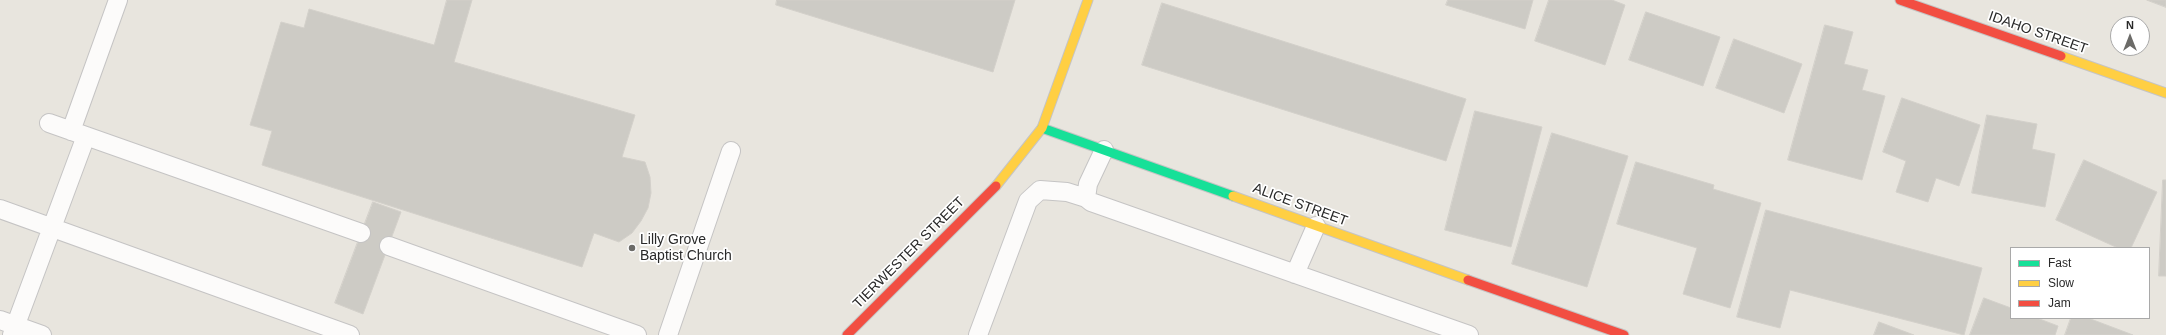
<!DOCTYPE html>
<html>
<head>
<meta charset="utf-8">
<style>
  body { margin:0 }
  #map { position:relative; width:2166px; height:335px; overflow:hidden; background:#e8e5de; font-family:Arial,sans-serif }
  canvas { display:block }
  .legend { position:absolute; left:2010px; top:247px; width:140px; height:72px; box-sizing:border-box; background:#fff; border:1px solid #a9a9a9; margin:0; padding:5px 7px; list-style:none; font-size:12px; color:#292929 }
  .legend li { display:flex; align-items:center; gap:8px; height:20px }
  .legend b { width:20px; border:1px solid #a9a9a9 }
  .north { position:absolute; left:2110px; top:16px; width:40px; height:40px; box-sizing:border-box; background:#fff; border:1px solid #a9a9a9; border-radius:50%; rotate:0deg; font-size:11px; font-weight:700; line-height:16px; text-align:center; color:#292929 }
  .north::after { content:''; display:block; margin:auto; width:14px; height:18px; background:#6c6b68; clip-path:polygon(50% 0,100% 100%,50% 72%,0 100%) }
</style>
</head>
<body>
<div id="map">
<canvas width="2166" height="335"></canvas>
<ul class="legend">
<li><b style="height:5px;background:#16e098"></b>Fast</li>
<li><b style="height:5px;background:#ffcf43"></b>Slow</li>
<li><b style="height:5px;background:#f24e42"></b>Jam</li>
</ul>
<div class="north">N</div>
</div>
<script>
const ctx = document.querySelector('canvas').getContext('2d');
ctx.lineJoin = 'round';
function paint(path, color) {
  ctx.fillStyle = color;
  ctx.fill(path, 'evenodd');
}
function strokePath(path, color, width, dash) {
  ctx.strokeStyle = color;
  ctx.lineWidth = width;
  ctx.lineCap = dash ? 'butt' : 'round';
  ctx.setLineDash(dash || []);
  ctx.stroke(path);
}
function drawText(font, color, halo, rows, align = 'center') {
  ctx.font = font + ' Arial,sans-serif';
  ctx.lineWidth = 3.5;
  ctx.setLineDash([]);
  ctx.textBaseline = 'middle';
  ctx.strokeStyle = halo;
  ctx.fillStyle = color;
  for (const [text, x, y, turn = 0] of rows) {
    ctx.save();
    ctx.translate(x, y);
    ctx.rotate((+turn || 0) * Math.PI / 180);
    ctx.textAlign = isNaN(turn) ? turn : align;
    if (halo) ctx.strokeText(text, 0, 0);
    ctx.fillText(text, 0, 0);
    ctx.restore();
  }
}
const building = new Path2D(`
  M447,0H472L454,62L635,115L622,157L645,162L650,177L651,193L648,208L641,221L632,233L619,242L594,233L582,267L262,165L272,131L250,125L281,22L304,28L309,9L434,45Z
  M777,0H1015L993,72L776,5Z
  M1448,0H1533L1525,29L1446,5Z
  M1549,0H1612L1625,5L1605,65L1535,41Z
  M2147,0H2166V7Z
  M1162,3L1466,99L1446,161L1142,65Z
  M1646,12L1720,37L1703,86L1629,60Z
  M1825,25L1853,32L1844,64L1868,70L1862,90L1885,96L1862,180L1788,160Z
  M1734,39L1802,64L1784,113L1716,88Z
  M1902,98L1980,125L1959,186L1936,178L1928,202L1896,192L1906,161L1883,152Z
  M1475,111L1542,127L1511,247L1445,230Z
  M1987,115L2037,124L2032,149L2055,154L2045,207L1972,193Z
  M1552,133L1628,156L1587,287L1512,264Z
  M2084,160L2157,192L2131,248H2118L2056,220Z
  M1636,162L1714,185L1713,189L1761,203L1730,308L1683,294L1697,248L1617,224Z
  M2163,180H2166V276H2159Z
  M373,202L401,212L363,314L335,303Z
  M1766,210L1982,268L1964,335L1790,290L1780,328L1737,317Z
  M1984,298L2011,308V318H2037L2058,326L2055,335H1970Z
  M2071,318H2088L2133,335H2065Z
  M1879,322L1914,335H1874Z`);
paint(building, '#cdcbc5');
strokePath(building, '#d3d0ca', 1);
const lane = new Path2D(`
  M49,123L361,233
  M71,131L118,0
  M1104,150L1088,184L1086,198L1091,202L1469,335
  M0,209L350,335
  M389,246L637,335
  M1295,274L1316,226
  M0,320L42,335
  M12,335L86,136
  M668,335L731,151
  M978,335L1028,201L1040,190L1067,192L1086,198`);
const fast = new Path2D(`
  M1042,128L1233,196`);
const slow = new Path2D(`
  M2061,56L2166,93
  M996,186L1042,128L1088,0
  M1233,196L1468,280`);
const jam = new Path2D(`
  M1900,0L2061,56
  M1468,280L1624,335
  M847,335L996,186`);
strokePath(lane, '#c5c4c4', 20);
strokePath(fast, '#c5c4c4', 11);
strokePath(slow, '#c5c4c4', 11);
strokePath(jam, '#c5c4c4', 11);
strokePath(lane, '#fcfbfa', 18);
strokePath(fast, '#16e098', 9);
strokePath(slow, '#ffcf43', 9);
strokePath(jam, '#f24e42', 9);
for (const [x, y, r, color] of [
  [632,248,4,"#6c6b68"]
]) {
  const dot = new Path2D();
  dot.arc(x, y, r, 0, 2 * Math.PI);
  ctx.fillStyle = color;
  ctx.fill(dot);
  strokePath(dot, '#fff', 1.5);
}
drawText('14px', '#292929', '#fff', [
  ["IDAHO STREET",2038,33,19],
  ["ALICE STREET",1300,205,20],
  ["TIERWESTER STREET",909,253,-45]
]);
drawText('14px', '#292929', '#fff', [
  ["Lilly Grove",640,240],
  ["Baptist Church",640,256]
], 'left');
</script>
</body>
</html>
